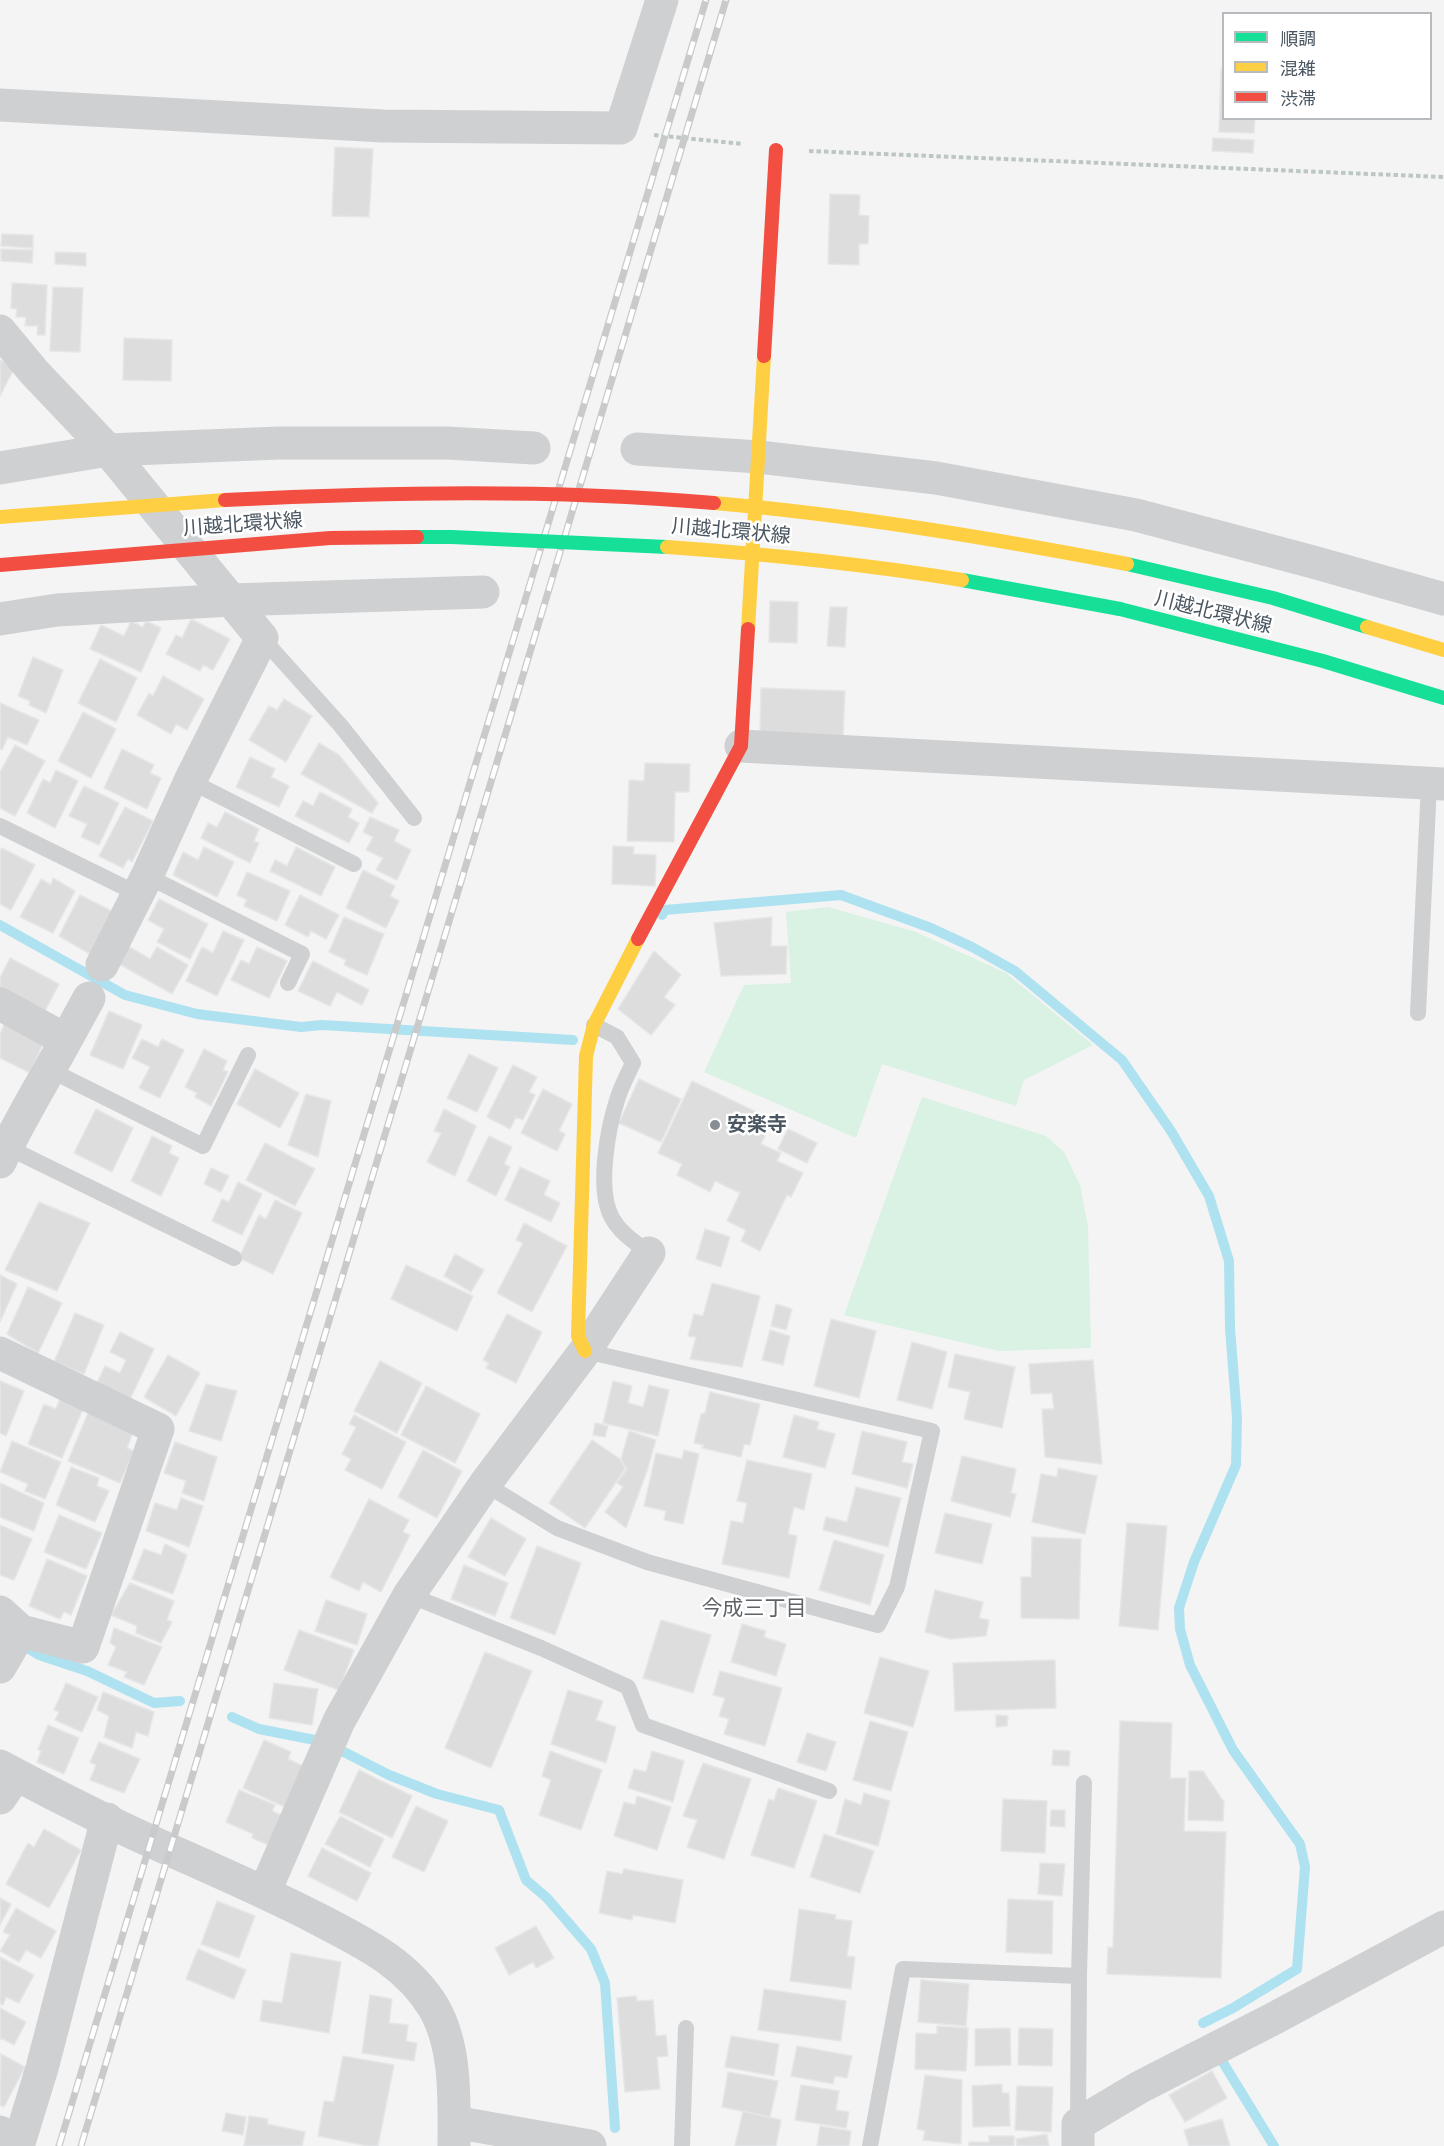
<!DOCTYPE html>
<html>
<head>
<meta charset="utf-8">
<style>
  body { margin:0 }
  #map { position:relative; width:1444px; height:2146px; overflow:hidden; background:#f4f4f4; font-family:"Fira Sans","Noto Sans JP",sans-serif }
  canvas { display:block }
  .legend { position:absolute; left:1222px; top:12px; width:210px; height:108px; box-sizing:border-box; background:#fff; border:2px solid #b7bbc0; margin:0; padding:8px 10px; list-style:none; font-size:18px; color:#4a5661 }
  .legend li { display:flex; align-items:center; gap:12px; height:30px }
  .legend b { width:30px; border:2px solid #b7bbc0 }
</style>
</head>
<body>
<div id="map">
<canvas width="1444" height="2146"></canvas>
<ul class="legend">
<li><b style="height:8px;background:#16e098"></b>順調</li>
<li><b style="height:8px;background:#ffcf43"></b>混雑</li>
<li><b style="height:8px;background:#f24e42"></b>渋滞</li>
</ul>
</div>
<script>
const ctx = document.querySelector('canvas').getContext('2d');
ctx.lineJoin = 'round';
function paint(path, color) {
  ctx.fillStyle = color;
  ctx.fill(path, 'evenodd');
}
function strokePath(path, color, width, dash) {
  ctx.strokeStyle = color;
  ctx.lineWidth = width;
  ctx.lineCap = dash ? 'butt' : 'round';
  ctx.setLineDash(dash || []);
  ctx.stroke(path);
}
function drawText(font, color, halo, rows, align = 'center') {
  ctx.font = font + ' "Fira Sans","Noto Sans JP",sans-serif';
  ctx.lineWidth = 5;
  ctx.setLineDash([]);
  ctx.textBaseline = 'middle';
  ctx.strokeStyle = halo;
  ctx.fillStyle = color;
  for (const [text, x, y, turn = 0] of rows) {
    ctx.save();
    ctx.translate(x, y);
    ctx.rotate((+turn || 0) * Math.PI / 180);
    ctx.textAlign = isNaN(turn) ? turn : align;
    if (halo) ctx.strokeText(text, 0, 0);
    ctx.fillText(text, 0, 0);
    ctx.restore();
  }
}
paint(new Path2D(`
  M828,907L916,932L1006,973L1093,1045L1024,1080L1016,1106L882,1064L856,1138L704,1072L744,985L791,983L786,912Z
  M922,1097L1046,1136L1064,1152L1080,1185L1088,1226L1091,1348L999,1351L844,1315Z`), '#d9f2e3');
strokePath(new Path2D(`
  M662,915L665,910L841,895L931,928L972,947L1015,971L1122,1060L1171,1131L1209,1196L1229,1261L1230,1328L1237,1418L1236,1465L1194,1562L1179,1608L1180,1629L1190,1665L1233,1750L1300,1844L1305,1867L1297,1969L1233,2008L1203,2023
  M0,925L125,995L197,1014L301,1027L322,1025L573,1040
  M21,1644L39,1655L87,1671L154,1703L180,1701
  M232,1717L259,1729L320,1741
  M342,1751L389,1775L437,1794L499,1810L526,1880L547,1898L591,1949L605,1983L615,2128
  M1224,2064L1274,2146`), '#aee2f0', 10);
const building = new Path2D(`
  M1221,69H1224V118H1255L1254,133L1219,132Z
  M1213,138L1254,140L1253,153L1212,151Z
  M335,147L373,149L369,217L332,216Z
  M830,194L860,195L859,215L869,216L868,244H859V265L828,264Z
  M2,234L33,235V248L1,246Z
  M1,249L33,250L32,263L1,261Z
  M55,252L86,253V266L55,264Z
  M12,283L47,285L45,335H37L38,326H25L26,317H16L17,309L11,308Z
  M53,287L83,288L80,352L50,351Z
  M124,338L172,340L171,381L123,380Z
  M0,360L15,367L0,396Z
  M770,601L798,602L797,643L769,642Z
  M830,607H847L845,647L827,646Z
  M191,619L230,639L213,670L203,665L200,671L166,654L176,635L182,638Z
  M131,621L143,627L146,621L161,628L141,672L90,649L101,625L124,636Z
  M33,657L63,670L46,713L29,705L30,701L18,696Z
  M100,659L137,678L116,722L78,703Z
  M163,676L204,699L187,730L176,724L171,734L137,715L149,693L153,696Z
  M761,688L845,691L843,736L760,733Z
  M284,699L312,716L286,762L249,740L269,706L277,710Z
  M0,703L39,720L27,745L8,737L2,750L0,749Z
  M83,712L116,729L91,778L58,761Z
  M319,743L339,755L378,803L372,813L301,774Z
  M15,745L45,761L15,816L0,808V772Z
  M122,749L154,765L150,773L161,778L147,809L104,788Z
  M250,757L275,769L271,777L289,786L279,807L236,787Z
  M645,763L690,764L689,792H675L674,842L627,841L629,780L644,781Z
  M56,770L78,781L55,828L27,813L43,779L50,783Z
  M84,786L119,803L99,845L81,837L87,824L69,816Z
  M320,792L352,809L348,817L359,823L349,843L295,816L303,801L313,806Z
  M125,807L153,821L132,862L128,859L123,868L99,856Z
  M225,812L259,829L254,841L259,843L250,863L201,838L208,823L217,827Z
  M370,817L399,830L394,841L411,850L397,880L376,870L383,858L366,850L373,837L363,832Z
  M613,846L634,847L633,854L656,855L655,886L612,884Z
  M204,847L234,862L217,897L173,875L183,852L198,860Z
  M296,847L335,867L321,896L270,871L275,860L287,866Z
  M2,848L35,865L11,910L0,904V851Z
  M363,870L395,886L390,896L399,901L386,928L346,908Z
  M247,872L290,891L277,921L244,906L247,900L237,895Z
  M53,878L75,891L53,933L20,917L41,879L51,885Z
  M80,895L112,911L90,954L59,936Z
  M300,895L339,915L326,939L311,931L308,937L285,925Z
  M159,899L208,924L190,959L157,942L164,929L148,920Z
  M344,917L384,934L367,975L344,965L346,960L329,952Z
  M772,917L771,946H787L786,974L721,976L714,923Z
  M223,931L244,940L217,996L186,981L202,947L213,953Z
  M128,946L150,959L157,947L188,965L172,994L119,964Z
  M257,947L287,961L269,998L231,980L241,960L249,964Z
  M654,951L681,975L664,997L675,1005L651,1035L618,1009Z
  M10,958L59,984L44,1013L0,991V978Z
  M313,961L369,990L362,1005L337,992L330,1006L298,991Z
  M109,1011L142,1025L123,1069L90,1055Z
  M6,1020L43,1044L30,1073L0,1058V1034Z
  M142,1039L158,1047L162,1039L184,1050L160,1098L139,1088L150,1067L132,1058Z
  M204,1049L227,1061L223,1070L228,1072L211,1106L195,1097L197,1093L185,1087Z
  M469,1054L498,1068L477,1112L447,1098Z
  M513,1065L537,1077L529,1092L535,1095L523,1120L516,1117L510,1129L487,1117Z
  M255,1069L299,1093L280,1128L237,1104Z
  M639,1079L681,1099L661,1142L619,1123Z
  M692,1081L773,1120L761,1144L781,1153L777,1161L803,1173L791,1197L787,1195L760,1251L741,1241L746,1230L727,1221L740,1193L715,1181L710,1192L677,1175L682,1164L658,1153Z
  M543,1089L572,1104L559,1131L565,1134L557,1151L521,1133Z
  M306,1094L331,1101L318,1157L288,1145Z
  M96,1109L133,1128L112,1172L74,1153Z
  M444,1109L476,1126L455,1176L427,1162L441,1133L434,1131Z
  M788,1129L817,1143L807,1163L778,1149Z
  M152,1136L172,1146L169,1153L179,1158L161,1196L131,1181Z
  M489,1136L512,1147L504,1164L510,1167L496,1196L467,1181Z
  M265,1143L315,1169L295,1206L246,1180Z
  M520,1167L550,1181L544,1195L560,1203L551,1222L505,1200Z
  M211,1168L229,1176L221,1192L204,1184Z
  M238,1182L262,1194L242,1235L212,1221L222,1199L229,1202Z
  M275,1200L302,1213L273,1274L239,1258L259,1215L266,1219Z
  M39,1202L90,1223L57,1291L5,1270Z
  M524,1223L567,1246L532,1312L497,1293L523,1243L516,1240Z
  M705,1229L730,1237L721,1267L696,1259Z
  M455,1254L484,1270L471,1292L444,1276Z
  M406,1265L473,1296L457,1331L391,1299Z
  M0,1275L17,1284L0,1322Z
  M712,1283L760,1296L742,1367L690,1359L696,1337L688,1336L694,1314L703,1316Z
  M28,1287L62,1303L38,1353L7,1334Z
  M776,1304L792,1309L786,1330L771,1326Z
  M75,1313L104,1325L84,1374L54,1362Z
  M507,1314L542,1332L516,1383L486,1368L489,1363L483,1360Z
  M831,1319L876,1331L859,1398L814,1386Z
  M770,1330L790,1336L783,1365L762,1360Z
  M120,1332L154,1349L130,1399L97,1383L105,1366L120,1373L126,1360L110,1352Z
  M912,1342L947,1352L932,1409L897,1400Z
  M955,1354L1015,1367L1002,1428L964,1419L970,1392L948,1387Z
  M168,1355L200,1373L176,1416L144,1397Z
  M1093,1360L1102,1464L1045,1457L1042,1409H1054L1052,1393L1031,1394L1029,1364Z
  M380,1361L422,1383L397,1433L354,1411Z
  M0,1381L24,1391L6,1436L0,1433Z
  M613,1381L632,1386L628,1403L643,1407L649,1385L669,1390L658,1436L603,1423Z
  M206,1384L237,1391L221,1441L189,1431Z
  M426,1386L480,1414L455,1463L401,1435Z
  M710,1392L760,1404L750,1445L744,1444L741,1457L702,1448L704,1445L694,1443L701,1414L705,1413Z
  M60,1398L83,1409L62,1458L28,1444L44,1404L56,1409Z
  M88,1413L133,1432L127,1448L134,1451L120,1483L68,1461Z
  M354,1415L406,1442L382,1489L345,1470L351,1459L342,1454L356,1427L349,1424Z
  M794,1415L819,1422L817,1429L835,1434L825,1468L783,1457Z
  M595,1423L608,1426L605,1437L593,1435Z
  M629,1431L656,1440L647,1471L626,1528L605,1512L623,1487L617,1483L627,1469L621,1459Z
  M862,1431L907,1442L902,1462L913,1464L907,1488L852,1474Z
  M592,1440L620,1459L625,1469L585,1528L549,1503Z
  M12,1441L61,1462L45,1499L25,1491L28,1484L0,1472Z
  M175,1442L217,1457L204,1501L182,1493L186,1481L164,1473Z
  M423,1450L462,1471L437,1518L398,1497Z
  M684,1450L699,1454L683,1524L664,1520L666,1511L644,1506L656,1453L682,1459Z
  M962,1456L1016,1469L1011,1493L1016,1494L1010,1517L951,1501Z
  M747,1460L812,1474L804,1510L794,1507L788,1534L797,1536L789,1578L722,1564L731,1521L743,1523L747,1503L737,1501Z
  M71,1467L99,1478L97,1486L109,1491L95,1522L56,1505Z
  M1058,1468L1097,1476L1085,1534L1032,1522L1041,1474L1057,1477Z
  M0,1483L44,1503L34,1531L0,1517Z
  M856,1487L901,1498L888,1547L823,1530L826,1517L847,1522Z
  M181,1498L203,1506L189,1547L146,1531L155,1503L177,1510Z
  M369,1499L409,1520L403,1532L410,1535L381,1592L363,1582L359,1591L330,1577Z
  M945,1513L992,1524L982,1564L935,1553Z
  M59,1515L102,1533L86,1569L44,1552Z
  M491,1518L526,1539L505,1576L468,1557Z
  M1127,1523L1167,1526L1158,1630L1119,1626Z
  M0,1525L32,1539L14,1580L0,1575Z
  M1032,1537L1081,1539L1079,1619L1021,1618V1577H1031Z
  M834,1540L884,1555L870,1605L819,1590Z
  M165,1544L187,1555L173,1594L132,1579L144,1549L161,1555Z
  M537,1546L581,1563L555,1635L510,1618Z
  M47,1559L87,1576L71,1615L64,1612L60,1619L29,1606Z
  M464,1565L508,1583L495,1616L451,1599Z
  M130,1583L174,1601L167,1620L172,1622L161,1643L136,1633L137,1626L111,1615Z
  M935,1590L983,1602L979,1618L989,1620L986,1636L950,1639L925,1632Z
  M326,1600L367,1614L357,1645L315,1631Z
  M661,1620L711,1635L693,1693L643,1678Z
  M742,1624L766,1631L764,1637L786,1644L776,1676L731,1662Z
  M114,1628L162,1647L144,1685L124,1677L127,1672L108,1665L116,1647L110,1643Z
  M299,1630L354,1650L339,1690L284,1670Z
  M485,1652L532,1671L491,1768L445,1748Z
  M880,1657L929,1671L913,1727L864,1713Z
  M1055,1660L1056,1708L955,1711L953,1663Z
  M720,1671L782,1688L765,1746L724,1734L729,1719L719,1716L725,1698L713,1695Z
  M66,1683L98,1697L82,1732L55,1720L59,1712L54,1710Z
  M274,1683L318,1689L312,1725L269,1718Z
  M568,1690L603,1701L596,1720L616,1727L606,1763L551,1744Z
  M103,1692L154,1712L148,1736L136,1732L132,1748L104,1737L109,1716L97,1710Z
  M996,1715L1008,1716L1007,1726L996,1727Z
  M870,1721L908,1732L891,1791L853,1780Z
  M1120,1721L1172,1723L1170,1778H1186L1184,1831L1226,1832L1221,1978L1107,1974L1108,1947L1113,1948Z
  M48,1725L79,1738L64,1774L37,1762L41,1751L38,1749Z
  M807,1733L836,1742L826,1771L797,1762Z
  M264,1740L291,1752L288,1759L303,1766L285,1807L243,1788Z
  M99,1742L140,1759L124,1793L90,1780L96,1765L90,1762Z
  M1053,1750L1070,1751L1069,1766L1052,1765Z
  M550,1751L602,1770L581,1830L539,1815L551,1780L542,1776Z
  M652,1751L684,1761L673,1802L628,1788L634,1769L646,1772Z
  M703,1763L751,1779L724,1859L687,1847L697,1820L683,1816Z
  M359,1770L412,1796L392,1838L339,1812Z
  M1189,1771H1203L1224,1802L1223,1821L1188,1820Z
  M778,1788L817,1801L794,1868L751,1855L769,1799L774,1801Z
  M239,1790L275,1805L272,1811L283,1816L271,1846L252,1838L253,1834L226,1822Z
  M864,1793L890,1801L878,1846L836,1834L845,1799L861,1805Z
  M637,1796L671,1807L657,1850L614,1836L624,1802L635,1805Z
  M1003,1799L1047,1801L1045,1853L1001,1851Z
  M416,1806L448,1821L424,1872L392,1857Z
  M1051,1810H1065V1827L1050,1826Z
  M340,1816L384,1839L370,1867L325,1844Z
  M44,1829L81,1850L49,1908L6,1884L28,1843L34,1847Z
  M824,1834L874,1851L860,1893L810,1877Z
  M322,1848L371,1873L357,1901L308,1876Z
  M1040,1863L1065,1864L1062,1896L1038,1894Z
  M624,1869L683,1880L675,1923L633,1915L632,1920L599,1913L607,1871L622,1874Z
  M0,1898L11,1904L0,1925Z
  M1008,1899L1053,1901L1052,1954L1006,1952Z
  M217,1901L255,1916L239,1958L201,1944Z
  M16,1908L56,1931L41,1958L26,1950L19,1962L0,1951L10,1935L3,1932Z
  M799,1909L836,1915L835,1919L852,1921L847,1956L855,1957L851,1989L790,1981Z
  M536,1926L554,1958L536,1968L533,1962L509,1975L495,1948Z
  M198,1949L246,1970L234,1999L186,1979Z
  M291,1953L341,1962L329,2033L260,2021L263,2000L282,2003Z
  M0,1957L34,1975L19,2003L6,1997L3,2005L0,2004Z
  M921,1980L969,1984L966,2026L918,2022Z
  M764,1989L846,2001L841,2041L758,2030Z
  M370,1995L392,1999L389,2023L408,2025L406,2041L417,2043L414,2061L362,2053Z
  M636,1996L637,2001L653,2000L656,2036L666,2035L668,2056L657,2057L660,2089L625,2092L617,1998Z
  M0,2008L26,2022L14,2045L1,2038L0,2040Z
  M937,2026L968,2028L966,2071L915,2069L916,2033L937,2034Z
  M1010,2028L1011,2065L975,2066V2029Z
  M1019,2028L1053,2029L1052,2066L1018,2065Z
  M731,2036L779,2044L774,2076L725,2067Z
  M797,2046L852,2056L847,2078L835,2076L833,2084L791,2076Z
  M1,2054L25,2067L4,2107L0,2105Z
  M343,2056L394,2065L378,2146H368L318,2136L324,2101L334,2102Z
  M1212,2071L1227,2098L1185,2122L1169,2095Z
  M728,2072L778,2081L770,2117L722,2107Z
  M925,2075L962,2080L961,2144L923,2140L925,2131L917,2129Z
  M1002,2084V2093H1009L1010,2126L973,2127L972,2086Z
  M801,2085L839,2091L836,2110L849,2112L846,2128L795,2120Z
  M1017,2086L1053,2087L1051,2132L1015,2130Z
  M743,2111L781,2120L776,2146H735Z
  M226,2113L246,2117L243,2135L222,2131Z
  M249,2116L268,2119L267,2124L305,2132L302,2146H244Z
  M1222,2119L1230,2146H1189L1184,2130Z
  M820,2126L851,2131L849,2146H817Z
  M1047,2134L1049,2146H1017L1016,2139Z
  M989,2136H1014V2146H969V2142H989Z`);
paint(building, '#ddddde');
strokePath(building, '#e5e6e7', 1.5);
strokePath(new Path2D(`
  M654,135L743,144
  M809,151L1444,177`), '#bcc7c4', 4, [4.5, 3]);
strokePath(new Path2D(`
  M262,638L341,726L414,818
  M190,781L354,864
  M0,826L138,894
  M147,876L302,954L288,983
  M1418,1013L1429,784
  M594,1025L617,1037L633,1063C628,1074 622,1085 618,1097C608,1127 596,1189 612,1218C621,1234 636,1243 649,1253
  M50,1070L203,1146L248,1055
  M7,1147L234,1258
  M485,1484L557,1528L647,1562L878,1625L897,1587L932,1431L585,1351
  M409,1595L541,1648L628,1687L643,1725L829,1791
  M1078,2124L1079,1976L1084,1783
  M682,2146L686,2028
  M870,2146L903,1969L1079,1976`), '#ced0d2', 16);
strokePath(new Path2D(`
  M0,105L383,126L621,128L662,0
  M0,331L34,372L108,450L262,638L190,781L147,876L102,965
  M637,449L759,457L936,478L1136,515L1313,562L1444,599
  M0,468L108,450L279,443H447L534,448
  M0,619L57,610L231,600L483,592
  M741,746L1444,784
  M0,1004L66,1040C44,1081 19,1120 0,1162
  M66,1040L89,998
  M0,1353L158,1429L83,1647L21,1631
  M0,1612L21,1631L0,1667
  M0,1766C56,1796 114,1825 172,1851C222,1873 272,1895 320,1920C364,1943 408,1964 434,2008C457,2048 454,2101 454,2146
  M0,1798L16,1775
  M265,1891L339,1721L409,1595L485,1484L585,1351L649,1253
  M454,2122L590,2146
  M0,2132L19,2143L42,2068L107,1819
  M1078,2146V2124L1140,2087L1271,2020L1444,1927`), '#ced0d2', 33);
strokePath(new Path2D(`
  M1127,564L1273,598L1367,627
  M1120,609L1323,661L1444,698`), '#16e098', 14);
strokePath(new Path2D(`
  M1367,627L1444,650
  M748,629L764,356
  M585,1351L578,1336L586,1056L594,1025L638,939`), '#ffcf43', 14);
strokePath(new Path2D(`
  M764,356L776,150
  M638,939L741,746L748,629`), '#f24e42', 14);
const rail = new Path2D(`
  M59,2146L706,0
  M81,2146L726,0`);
strokePath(rail, '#c9cacc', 7);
strokePath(rail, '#fff', 4.5, [14]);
strokePath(new Path2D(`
  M417,537H452L667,547
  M962,580L1120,609`), '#16e098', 14);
strokePath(new Path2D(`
  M714,503C853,515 990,538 1127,564
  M0,517L225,500
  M667,547C766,554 864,564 962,580`), '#ffcf43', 14);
strokePath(new Path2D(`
  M225,500C388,492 551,489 714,503
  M0,565L330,538L417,537`), '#f24e42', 14);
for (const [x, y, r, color] of [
  [715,1125,6,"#868d94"]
]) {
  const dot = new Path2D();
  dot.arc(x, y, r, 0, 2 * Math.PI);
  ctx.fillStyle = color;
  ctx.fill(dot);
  strokePath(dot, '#fff', 2);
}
drawText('20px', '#4a5661', '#fff', [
  ["川越北環状線",243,525,-4],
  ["川越北環状線",731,532,5],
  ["川越北環状線",1213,613,14]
]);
drawText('bold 20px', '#4a5661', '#fff', [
  ["安楽寺",727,1125]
], 'left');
drawText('21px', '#5f6368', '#fff', [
  ["今成三丁目",754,1609]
]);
</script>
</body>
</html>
